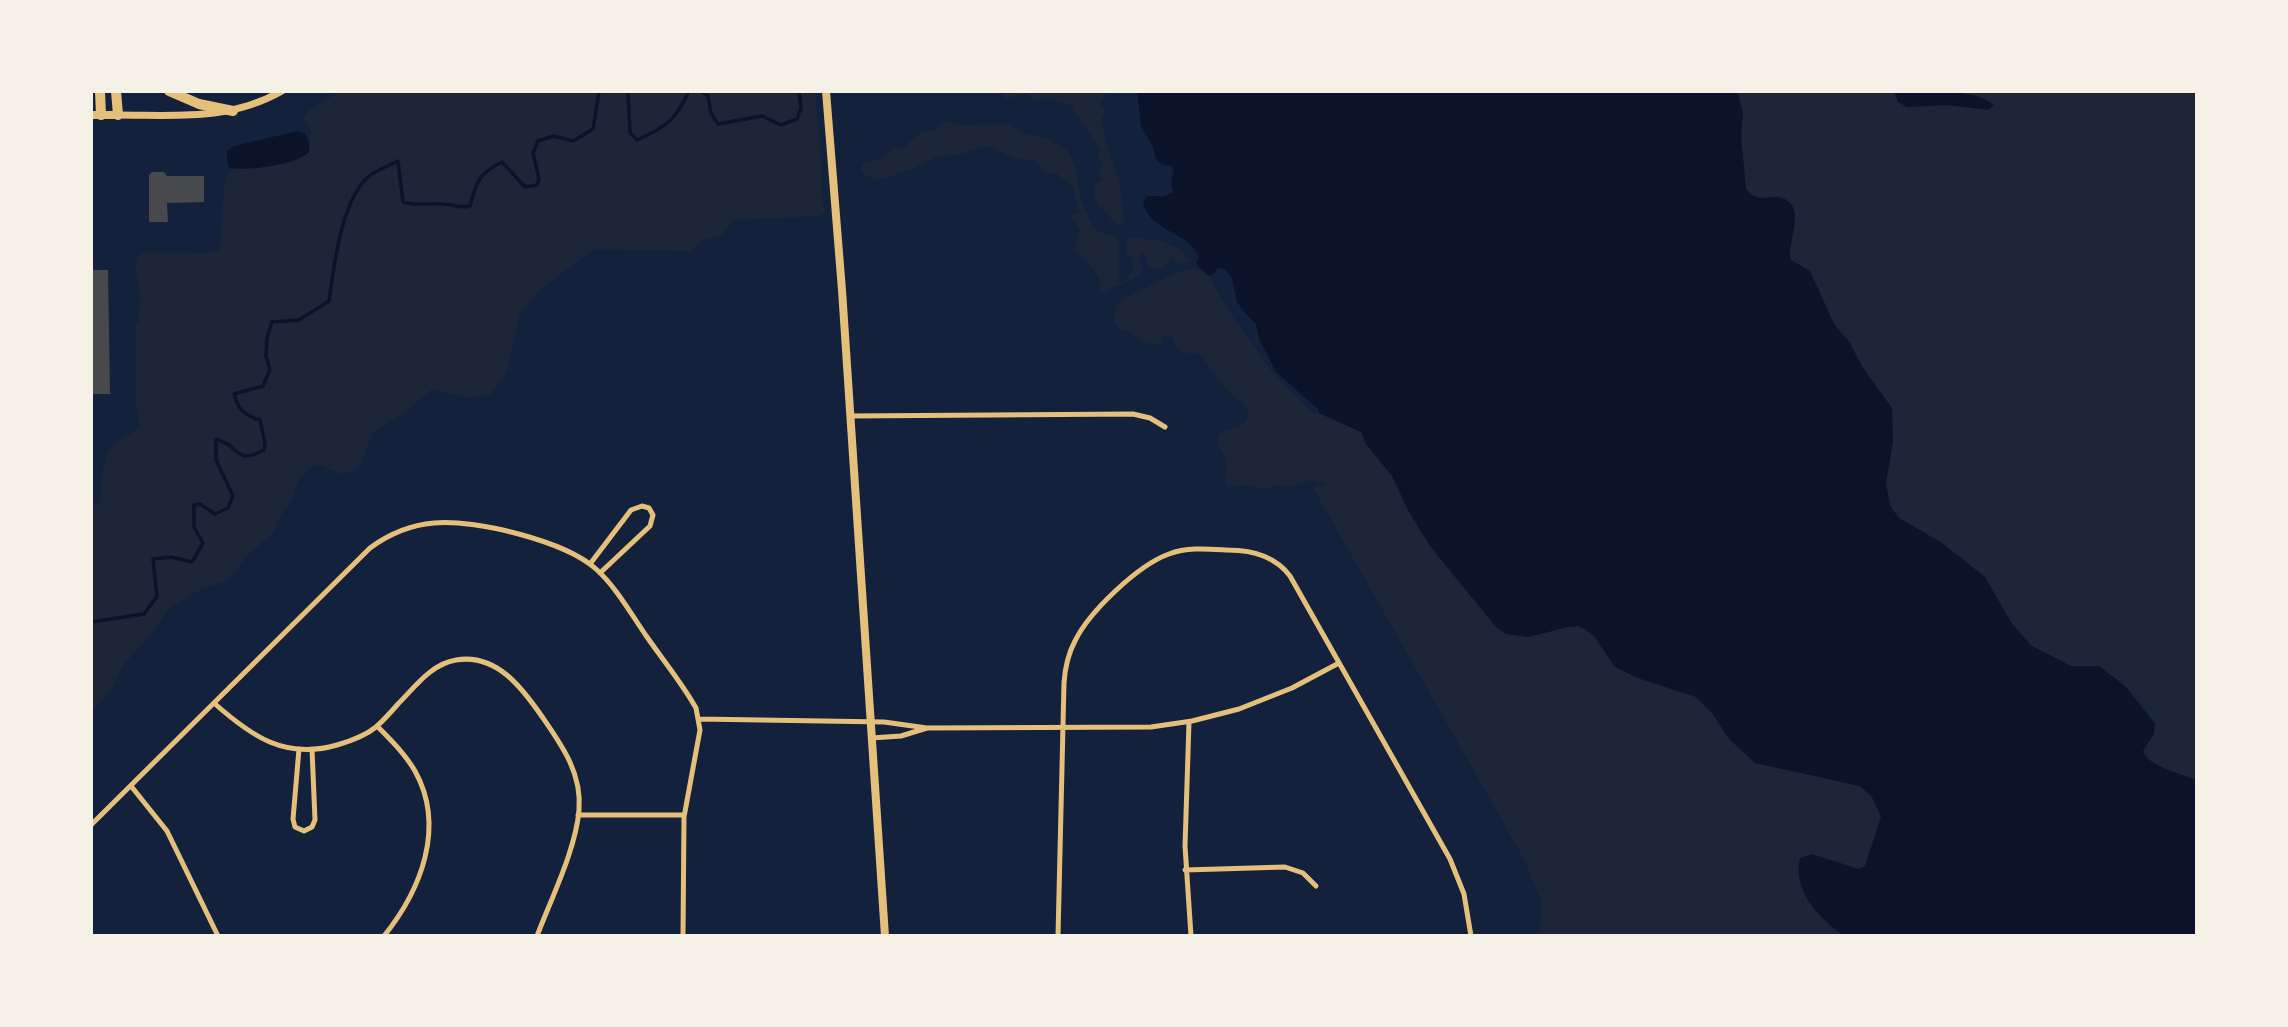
<!DOCTYPE html>
<html>
<head>
<meta charset="utf-8">
<style>
  body { margin:0 }
  #map { position:relative; width:2288px; height:1027px; overflow:hidden; background:#14213d; font-family:Raleway,sans-serif }
  canvas { display:block }
  .frame { position:absolute; inset:0; border:93px solid #f6f1e7; pointer-events:none }
</style>
</head>
<body>
<div id="map">
<canvas width="2288" height="1027"></canvas>
<div class="frame"></div>
</div>
<script>
const ctx = document.querySelector('canvas').getContext('2d');
ctx.lineJoin = 'round';
function paint(path, color) {
  ctx.fillStyle = color;
  ctx.fill(path, 'evenodd');
}
function strokePath(path, color, width, dash) {
  ctx.strokeStyle = color;
  ctx.lineWidth = width;
  ctx.lineCap = dash ? 'butt' : 'round';
  ctx.setLineDash(dash || []);
  ctx.stroke(path);
}
paint(new Path2D(`
  M340,91H815L820,143L822,198L825,213L819,216L733,220C726,234 717,240 702,239L692,251L594,249L537,292L519,316L507,372L491,395L469,398L432,389L405,413L373,432L360,465L355,471L341,474L320,465H313L299,480L291,501L279,518L274,532L247,556L229,580L201,589L169,609L152,633L122,667L113,687L91,713V507L100,502C103,480 99,459 117,442C124,435 134,435 140,425L136,403V323L139,322L140,293L135,267L138,256L144,252L207,253L220,249L224,186L228,173L234,169L276,165L309,152L311,131L303,118L308,111Z
  M1001,91H1108L1100,103L1107,112L1102,118L1104,136L1120,183L1124,224L1118,226L1112,221L1108,213L1099,206L1094,196L1095,184L1102,180L1098,173L1103,165L1098,159L1101,150L1073,110L1072,106L1049,98L1035,102L1028,93L1005,99Z
  M1737,91H2197V780C2187,777 2143,763 2143,752C2143,742 2150,729 2153,719L2126,687L2113,676L2065,664L2032,646L2012,624L1985,577L1942,543L1899,518L1893,511L1887,492L1886,475L1893,441L1892,408L1863,368L1850,342L1834,324L1810,271L1791,260L1788,252L1792,238L1772,198L1767,200L1752,196L1746,189L1741,136L1743,113Z
  M943,121L962,125L1010,124L1025,134L1047,139L1064,148L1069,153L1076,169L1080,198L1093,227L1101,233L1114,236L1119,242V283L1124,282L1133,270L1132,257L1126,252L1127,241L1130,237L1162,241L1180,249L1190,261L1180,264L1171,257L1162,268L1156,270L1148,266L1145,255L1142,253L1139,257L1143,270L1141,275L1099,295C1106,276 1087,262 1074,250L1080,230L1071,216L1079,212L1073,187L1056,173L1045,174L1035,160L1017,159L990,147H981L962,154L934,158L912,169L876,181L864,174L861,169L863,163L885,158L891,149H902L922,131H934Z
  M1194,268L1209,276L1229,311L1273,373L1313,413H1319L1361,432L1366,444L1392,476L1413,520L1430,546L1496,627L1506,634L1528,637L1568,627L1578,626L1586,630L1594,636L1615,667L1635,677L1696,697L1712,713L1729,739L1755,763L1860,786L1872,797L1881,817L1865,866L1858,869L1829,859L1808,901L1844,936H1539L1542,903L1524,859L1312,486L1327,485L1311,480L1291,487L1277,485L1264,489L1243,485L1229,488L1225,482L1227,462L1217,443L1218,436L1223,431L1244,424L1249,414L1242,402L1227,391L1199,353H1186L1177,350L1173,339L1168,335L1164,336L1160,345C1148,345 1143,342 1134,335C1128,331 1129,333 1122,330C1109,325 1114,310 1120,300C1145,290 1166,274 1194,268Z`), '#1d2539');
paint(new Path2D(`
  M1137,91H1737L1743,113L1741,136L1746,189C1759,205 1767,194 1782,198C1808,206 1786,243 1791,260L1810,271L1834,324L1849,342L1863,368L1892,408L1893,441L1886,483L1890,506L1899,518L1942,543L1985,577L2012,624L2032,646L2071,666H2099L2126,687L2155,724L2154,734L2143,751C2146,765 2183,775 2197,780V936H1844C1819,918 1792,891 1800,858L1812,854L1858,869L1865,866L1881,817L1872,797L1860,786L1755,763L1729,739L1712,713L1696,697L1635,677L1615,667L1594,636L1586,630L1578,626L1568,627L1528,637L1506,634L1496,627L1430,546L1408,510L1392,476L1366,444L1361,432L1319,413L1318,409L1276,372L1259,339L1256,324L1245,313L1237,302L1232,279L1225,269L1218,268L1213,275L1209,276L1197,265L1196,260L1199,258C1191,232 1148,231 1143,202L1147,196H1165L1173,192L1171,181L1174,171L1171,166L1162,165L1155,158L1154,149L1141,126Z
  M1898,91C1925,91 1973,88 1994,105L1989,110L1948,105L1907,107L1898,102L1895,94Z
  M298,131C310,135 309,141 309,152C298,165 246,171 230,168L227,161V151L234,146Z`), '#0b132b');
strokePath(new Path2D(`
  M628,91L630,133L637,140C666,127 676,120 689,91
  M701,91L708,96L711,113L718,124L762,116L781,125L797,119L801,108L799,91
  M91,622L144,614L157,596L153,559L171,557L192,562L203,543L194,527V505L200,504L215,514L228,508L233,496L216,460V439C242,446 234,466 264,450L265,443L260,420C244,415 239,411 234,394L263,386L270,370L266,356L267,338L272,322L299,320L329,301C334,266 341,201 368,177C376,170 389,166 398,161L403,202C417,206 428,203 442,204C452,204 460,209 470,206C476,181 480,173 502,162L525,187L537,185L539,179L533,153L538,141L554,136L573,141L593,129L599,91`), '#0b132b', 3.5);
paint(new Path2D(`
  M152,172H164L167,176H204V202L167,203L168,222H149V175Z
  M91,270H108L110,394H91Z`), '#48494c');
strokePath(new Path2D(`
  M850,416L1133,414L1150,418L1165,427
  M590,564L631,510L642,506L649,508L653,515L650,526L600,573
  M214,703C251,736 285,760 337,745C351,741 365,736 376,727C384,720 391,712 398,704C415,687 431,664 456,660C497,653 523,689 543,718C563,747 582,774 579,810C576,849 551,899 537,936
  M699,719L884,722L927,728L1151,727L1192,721L1239,709L1292,688L1339,663
  M1189,722L1185,846L1191,936
  M377,726C391,740 405,754 415,771C446,827 421,890 384,936
  M871,738L901,736L927,728
  M299,749L293,819L295,827L304,831L312,827L315,820L312,749
  M131,786L167,831L218,936
  M578,815H684
  M91,825L370,548C389,534 410,525 434,523C475,519 565,541 596,569C617,588 631,614 647,637C663,660 682,683 696,708L700,730L684,817L683,936
  M1185,870L1285,867L1303,873L1316,886
  M1058,936L1064,683C1065,668 1068,654 1075,641C1089,612 1138,565 1169,554C1188,547 1208,549 1228,550C1252,550 1275,556 1290,576L1450,859L1464,894L1471,936`), '#e5c07b', 5);
strokePath(new Path2D(`
  M118,115C177,115 229,121 282,91`), '#e5c07b', 7);
strokePath(new Path2D(`
  M826,91L842,290L885,936
  M91,115H118`), '#e5c07b', 8);
strokePath(new Path2D(`
  M100,91L101,115
  M116,91L118,115
  M169,91L199,104L233,111`), '#e5c07b', 10);
</script>
</body>
</html>
